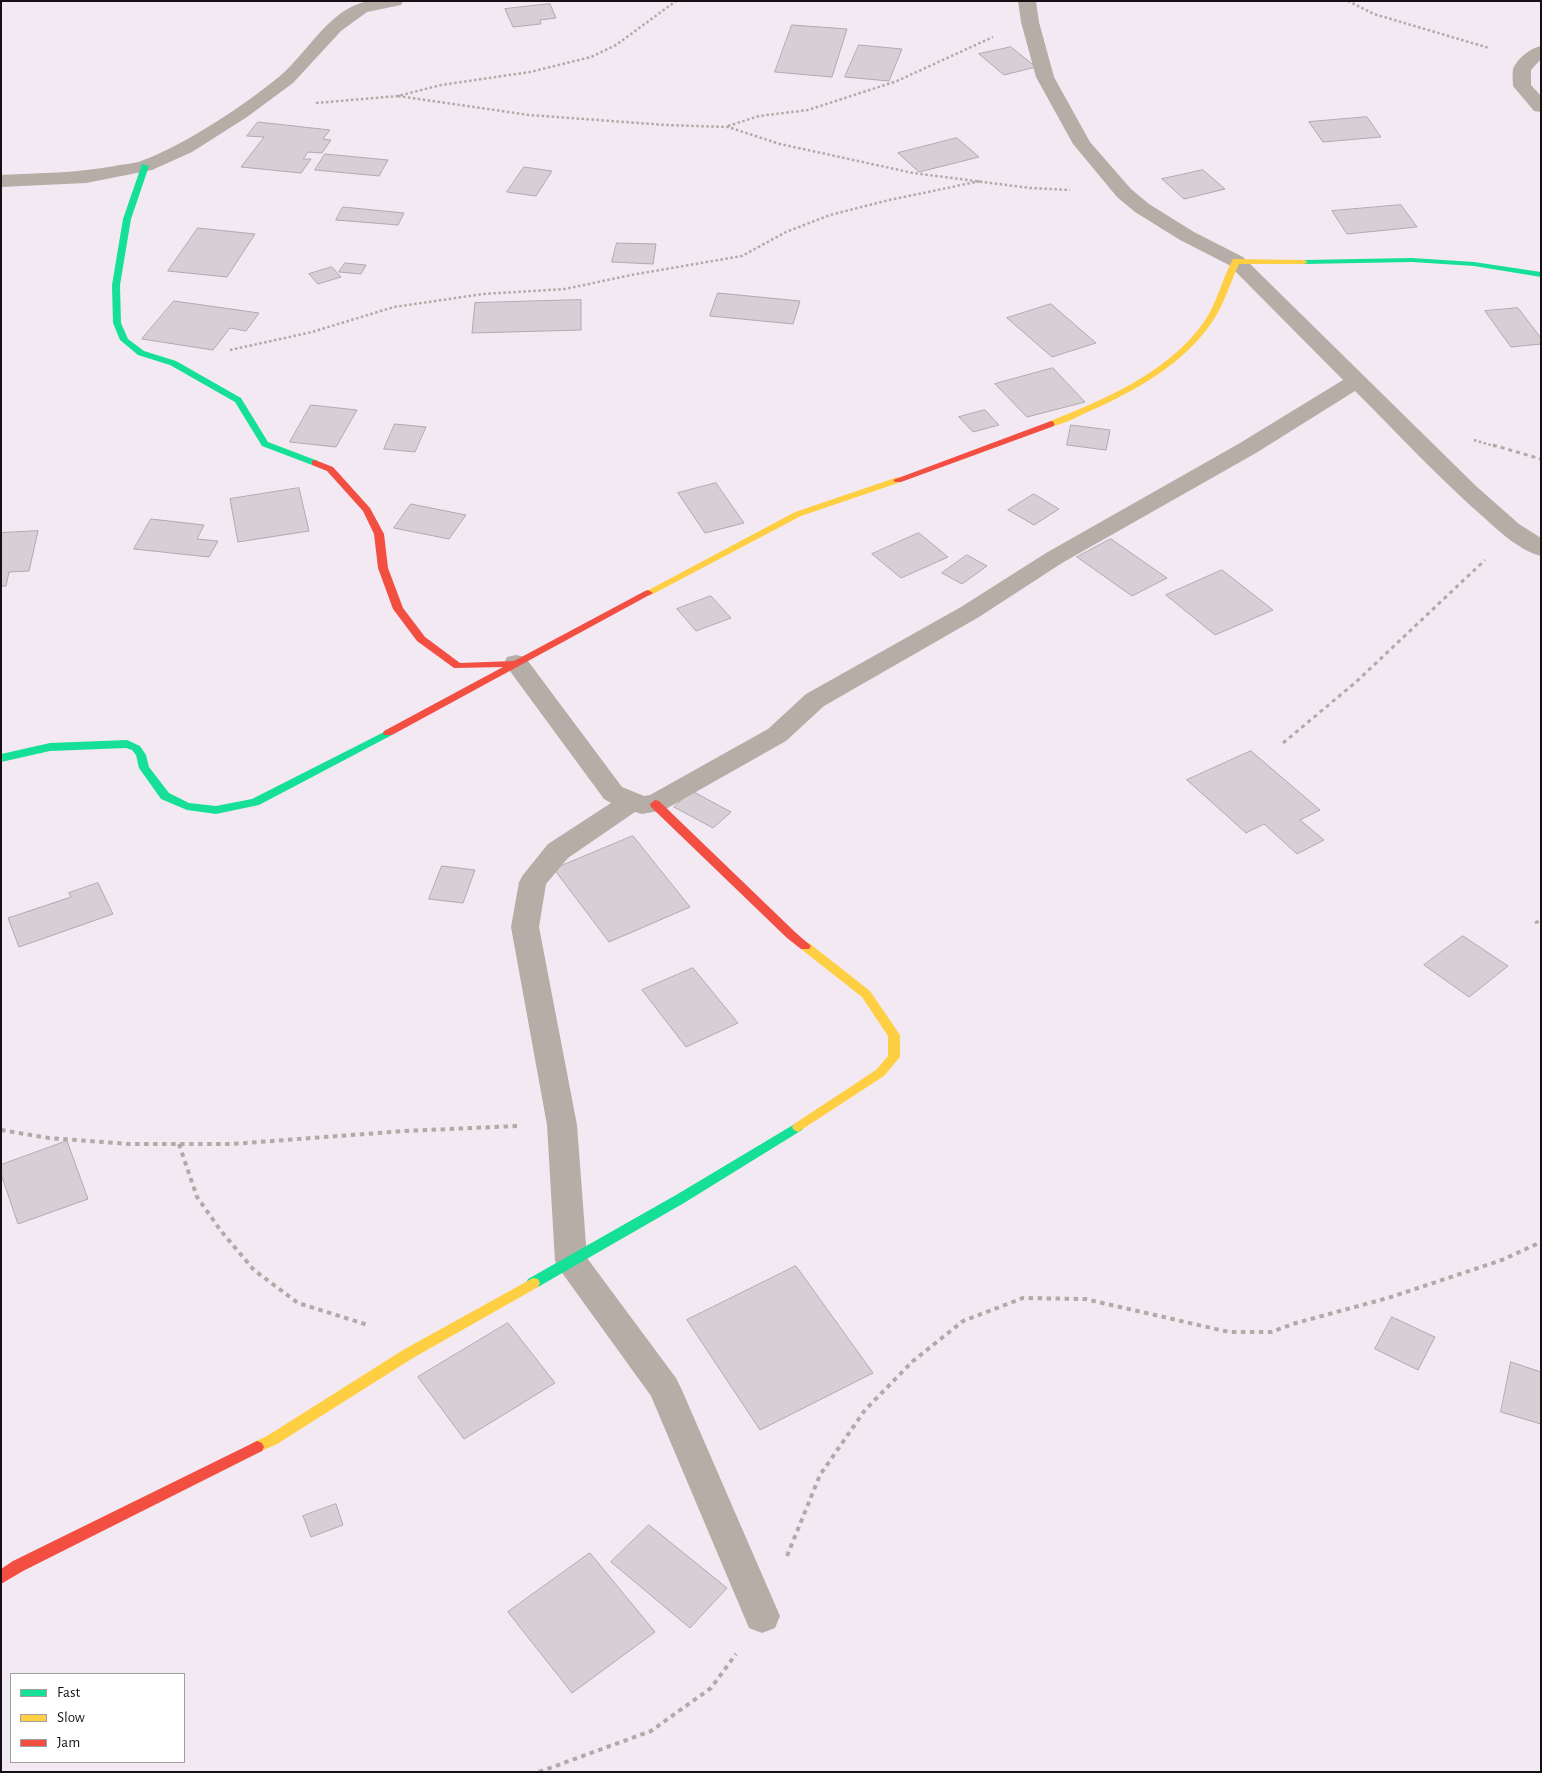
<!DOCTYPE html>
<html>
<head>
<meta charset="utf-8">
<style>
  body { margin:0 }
  #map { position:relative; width:1542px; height:1773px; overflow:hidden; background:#f3e9f2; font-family:"Alegreya Sans",sans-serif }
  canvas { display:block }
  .frame { position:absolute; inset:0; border:2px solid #161016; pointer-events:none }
  .legend { position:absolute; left:10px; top:1673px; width:175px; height:90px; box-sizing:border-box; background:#fff; border:1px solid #a29fa2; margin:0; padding:6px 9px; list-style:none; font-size:15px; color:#161016 }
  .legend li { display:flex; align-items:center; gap:10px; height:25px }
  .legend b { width:25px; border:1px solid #a29fa2 }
</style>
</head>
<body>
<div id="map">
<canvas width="1542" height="1773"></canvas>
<div class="frame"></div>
<ul class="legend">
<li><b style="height:6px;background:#16e098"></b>Fast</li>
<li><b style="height:6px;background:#ffcf43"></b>Slow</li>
<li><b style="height:6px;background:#f24e42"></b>Jam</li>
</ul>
</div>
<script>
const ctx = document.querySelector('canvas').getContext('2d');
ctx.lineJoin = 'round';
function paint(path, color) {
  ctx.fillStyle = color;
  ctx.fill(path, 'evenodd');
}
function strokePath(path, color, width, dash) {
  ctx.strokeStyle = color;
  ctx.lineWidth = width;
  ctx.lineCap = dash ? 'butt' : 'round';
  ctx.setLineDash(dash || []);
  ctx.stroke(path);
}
const building = new Path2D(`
  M550,4L556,18L540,20L541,24L513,27L505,9Z
  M792,25L847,29L832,77L775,72Z
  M859,45L902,49L889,81L845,77Z
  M1011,47L1036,67L1004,75L979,54Z
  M1367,117L1381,137L1323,142L1309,122Z
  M258,122L330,130L323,139L331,140L322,153L308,152L303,159H311L301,173L241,167L264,137L247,136Z
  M957,138L979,157L919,172L898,153Z
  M325,154L388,160L379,176L315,170Z
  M524,167L552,171L536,196L507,192Z
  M1203,170L1225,189L1184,199L1162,179Z
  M1401,205L1417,227L1347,234L1332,211Z
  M343,207L404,213L398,225L336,220Z
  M198,228L255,234L227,277L168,271Z
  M617,243L656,244L653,264L612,262Z
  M345,263L366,265L361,274L339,272Z
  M332,267L341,277L318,284L309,274Z
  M718,293L800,301L793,324L710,316Z
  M581,300V330L472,333L475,303Z
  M174,301L259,313L246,331L230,328L213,350L142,339Z
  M1051,304L1096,343L1052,357L1007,318Z
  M1518,308L1541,338V344L1511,347L1485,311Z
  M1053,368L1085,402L1027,417L995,384Z
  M311,405L357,410L336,447L290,442Z
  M985,410L999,425L973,432L959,417Z
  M395,424L426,427L415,452L384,449Z
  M1071,425L1110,430L1106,450L1067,445Z
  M716,483L744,523L705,533L678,493Z
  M299,488L309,531L238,542L230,499Z
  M1034,494L1059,509L1034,525L1008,510Z
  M411,504L466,515L449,539L394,528Z
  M151,519L204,525L197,539L218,541L209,557L134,549Z
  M38,531L29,571L9,572L6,586H1V533Z
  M919,533L948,557L901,578L872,554Z
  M1111,539L1167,578L1132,596L1077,557Z
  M967,555L987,566L962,584L942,573Z
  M1222,570L1273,610L1215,635L1166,595Z
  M711,596L731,618L696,631L677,609Z
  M1251,751L1320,810L1300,820L1324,840L1297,854L1264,824L1246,833L1187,780Z
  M692,791L731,812L713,828L674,807Z
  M633,836L690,907L609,942L554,869Z
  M442,866L475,870L463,903L429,899Z
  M98,883L113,914L19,947L8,918L71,897L69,893Z
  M1463,936L1508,966L1469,997L1424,965Z
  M693,968L738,1023L686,1047L642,990Z
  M67,1141L88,1199L18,1224L1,1174V1165Z
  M796,1266L873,1373L760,1430L687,1320Z
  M1392,1317L1435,1337L1418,1370L1375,1349Z
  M508,1323L555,1383L464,1439L418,1377Z
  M1511,1362L1541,1372V1424L1501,1412Z
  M336,1504L343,1525L311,1537L303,1516Z
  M649,1525L727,1588L690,1628L611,1562Z
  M590,1553L655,1632L572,1693L508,1612Z`);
paint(building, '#d6cfd6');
strokePath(building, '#b0a9af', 1);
strokePath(new Path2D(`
  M1348,1L1374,14L1489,48
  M398,96L529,115L666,125L728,127L780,144L913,173L1030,188L1070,190
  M316,103L398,96L441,85L530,72L591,57L616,45L676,1
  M728,126L759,116L808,110L897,81L993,37
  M230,350L312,332L394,307L483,294L565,289L631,275L742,256L786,232L830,215L889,200L981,181
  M1474,440L1497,447`), '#b2aaa7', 2.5, [2.5, 2.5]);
strokePath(new Path2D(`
  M1493,445L1541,459
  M1283,743L1356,682L1485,560
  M1535,923L1541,920`), '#b2aaa7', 3, [4, 4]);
strokePath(new Path2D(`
  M1,1130L49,1138L129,1144H232L405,1131L517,1126
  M179,1144L197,1197L221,1231L254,1270L298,1303L368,1325
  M787,1556L820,1475L865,1410L913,1361L963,1321L1023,1298L1085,1299L1229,1332H1271L1296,1323L1388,1298L1502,1260L1541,1242
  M539,1772L651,1731L711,1688L736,1654`), '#b2aaa7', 4, [4.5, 4.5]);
paint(new Path2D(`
  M368,1H403L401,5L367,12L341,31L293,83L247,117L192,152L152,170L86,183L1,187V175C39,173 77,173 115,166C123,164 133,164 141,161C183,146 245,105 280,76C309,51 329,9 368,1Z
  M1018,1H1036L1039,22L1054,77L1090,142L1131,189L1149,204L1194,232L1243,257L1476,486L1519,524L1541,538V556C1518,550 1498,530 1481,515C1437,476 1397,433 1355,391L1256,453L1062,563L979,617L824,706L786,741L664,810L642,814L635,812L568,858L546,884L539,927L577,1125L587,1258L676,1378L681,1388L780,1616L775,1628L762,1633L749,1628L651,1396L560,1270L555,1261L547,1125L511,927L519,882L523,875L548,844L611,803L604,799L504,663L507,657L516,655L525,657L622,787L644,796L650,795L768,729L806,694L961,607L1046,553L1240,443L1343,380L1229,265L1180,240L1135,212L1117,197L1073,144L1036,77L1021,22Z
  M1541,46V59L1531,70V85L1541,96V112L1534,111L1513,86C1513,81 1512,74 1513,69C1517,59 1530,48 1541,46Z`), '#b7ada7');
paint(new Path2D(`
  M142,164L149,166L131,219L120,285L121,323L128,339L144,351L176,361L241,398L268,442L318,461V465H312L262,446L235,402L170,365L138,355L120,340L113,323L112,285L123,219Z
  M1412,258L1474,262L1541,272V277L1474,266L1412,262L1304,264L1300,262L1304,260Z
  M388,730L393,733L392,735L259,805L216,814L187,810L161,799L139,768L136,755L132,750L126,748L50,751L1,762V754L50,743L127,740L140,746L146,755L149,767L169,793L189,803L216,806L252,799Z
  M798,1122L802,1124L804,1127L802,1130L684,1203L538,1287L533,1288L528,1287L526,1283L528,1279L676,1195Z`), '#16e098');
paint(new Path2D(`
  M1233,259L1304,260L1308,262L1304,264H1239C1230,283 1224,305 1212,322C1184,364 1135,391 1090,411C1080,415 1058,428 1048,426V422C1103,400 1168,373 1204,322C1217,303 1222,279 1233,259Z
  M898,477L901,478V482L801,516L651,595L648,596L643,593L795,512Z
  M805,942L809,943L870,991L900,1035V1057L884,1076L798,1132L794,1130L792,1127L794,1124L876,1070L888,1056V1036L862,997L801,949L799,946Z
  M533,1278L538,1279L540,1283L538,1287L413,1358L277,1444L257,1453L252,1451L250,1447L252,1443L267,1436L403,1350Z`), '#ffcf43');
paint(new Path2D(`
  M1051,421L1054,422V426L901,482H895L893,480Z
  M315,460L333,467L370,508L384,534L388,568L403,608L425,637L460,663L514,661L645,591L648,590L653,593L392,735H384L383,733L384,731L503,667L454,668L417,641L393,609L378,568L374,534L363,511L327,471L312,465V461Z
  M655,800L659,801L795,932L811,946L809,949H801L787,938L651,807L650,804Z
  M257,1441L262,1443L264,1447L262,1451L23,1571L1,1584V1569L13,1561Z`), '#f24e42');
</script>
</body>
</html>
